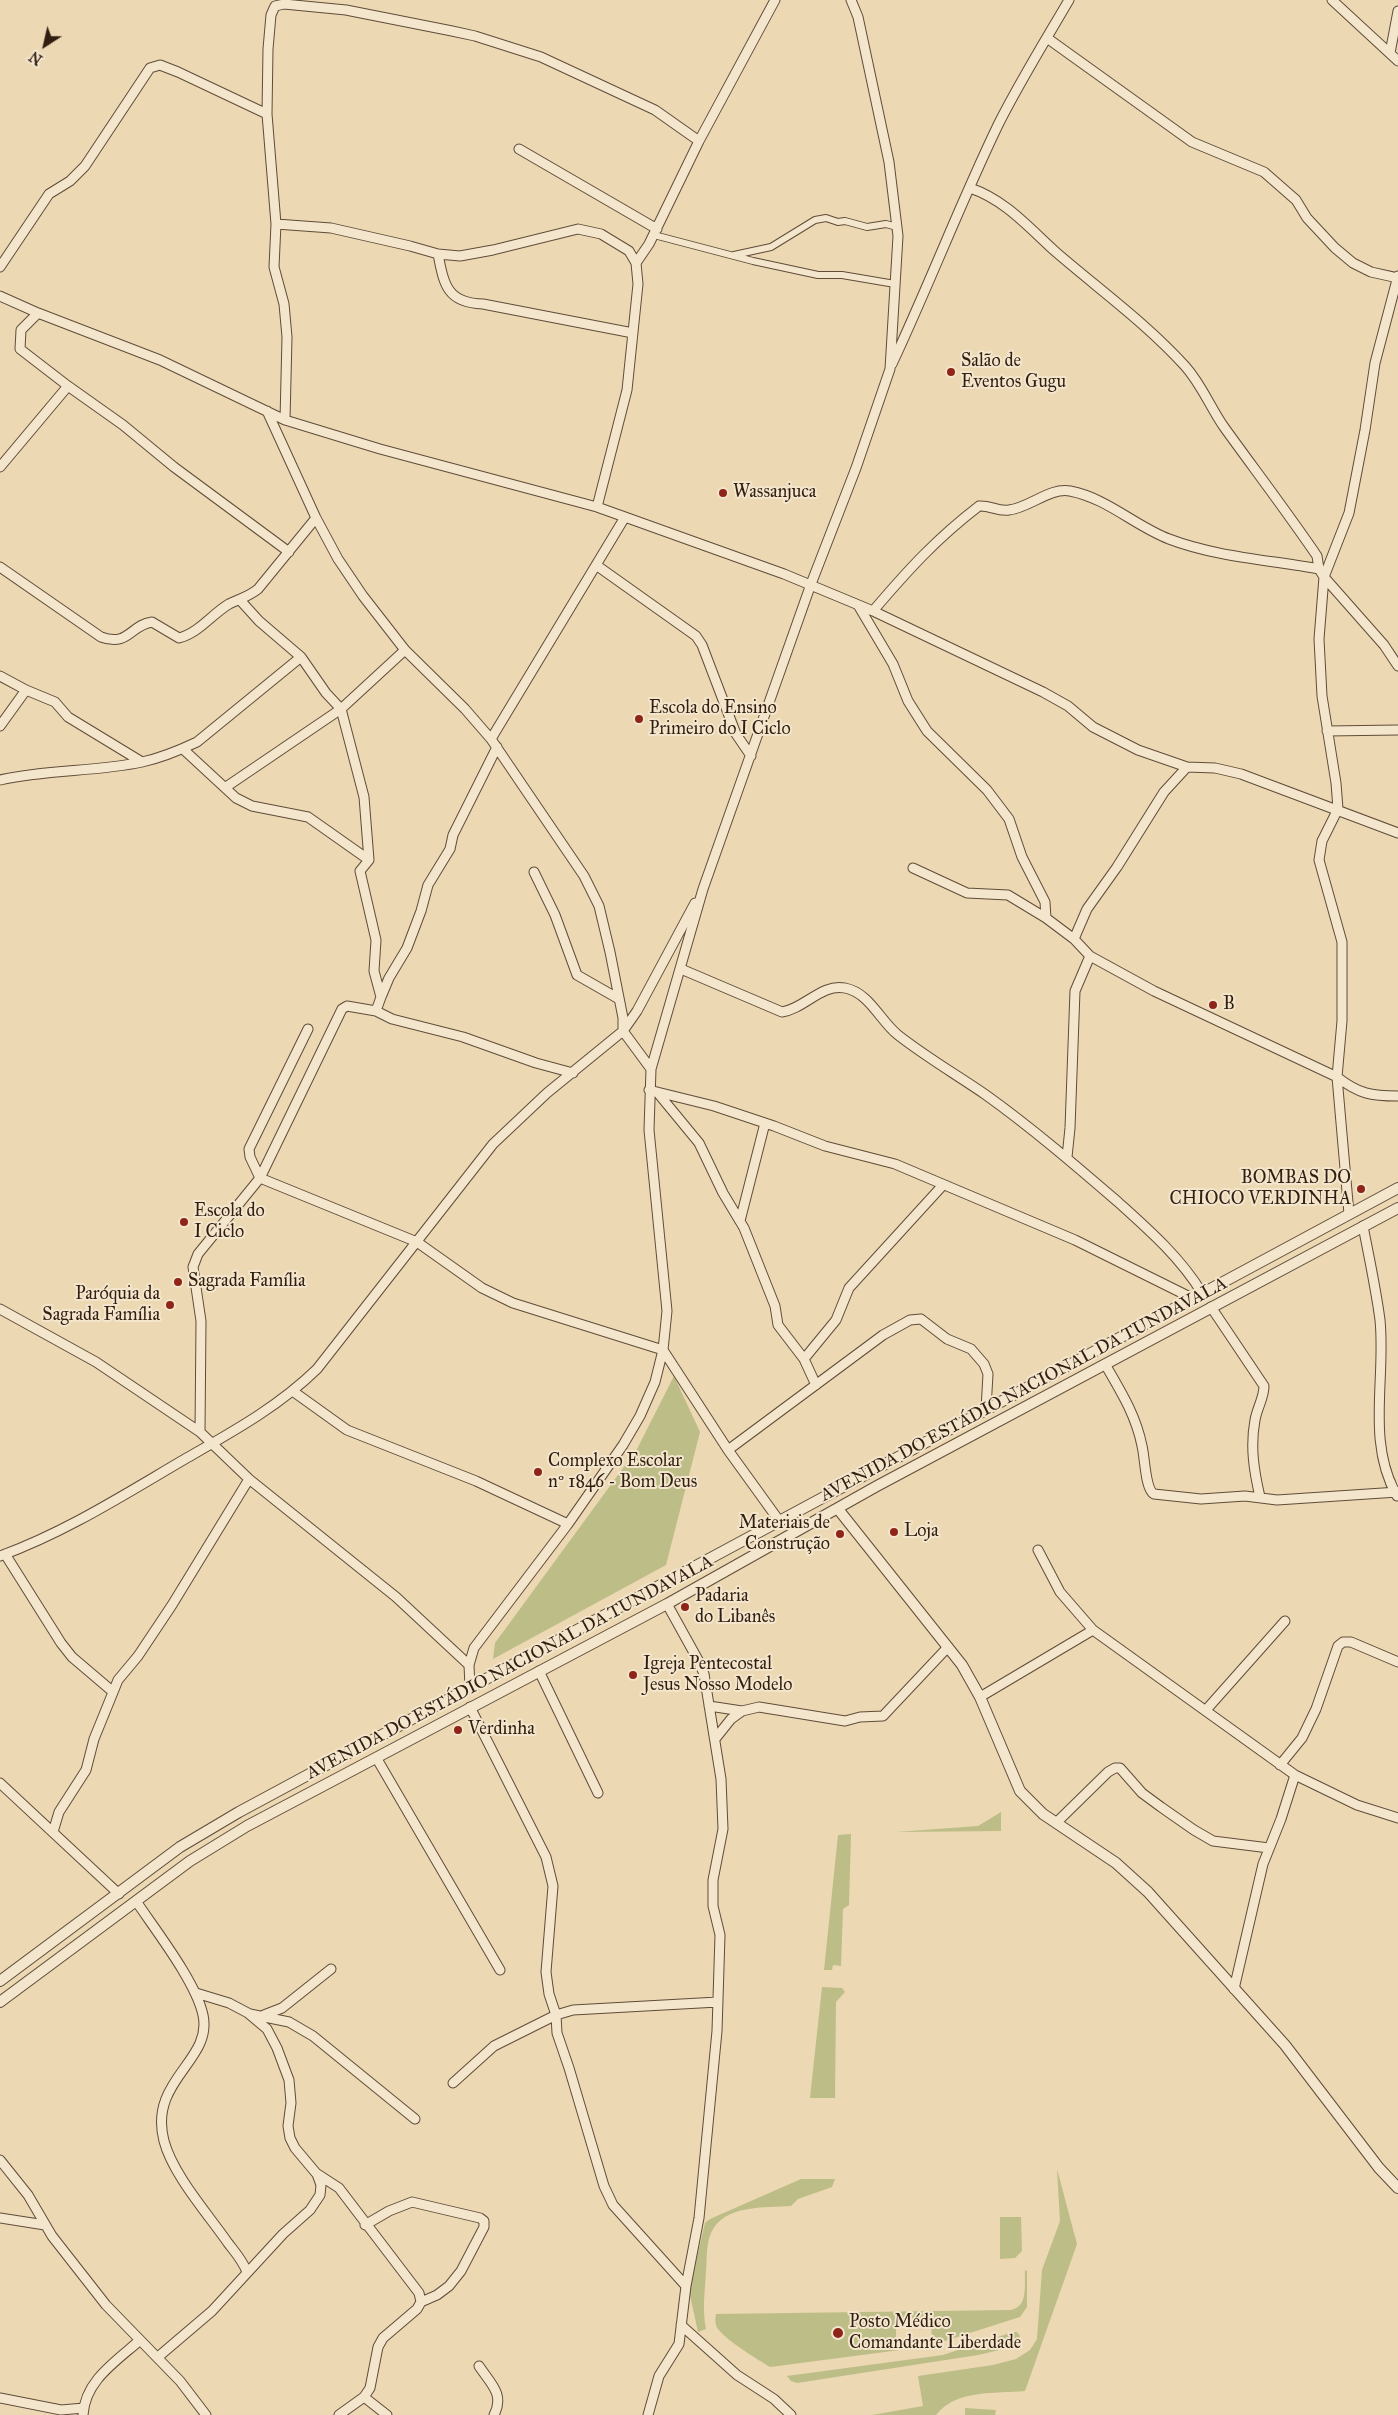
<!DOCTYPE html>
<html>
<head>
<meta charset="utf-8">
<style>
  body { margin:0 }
  #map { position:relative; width:1398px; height:2415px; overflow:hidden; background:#ecd8b2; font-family:"IM FELL Great Primer",serif }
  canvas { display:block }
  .north { position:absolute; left:20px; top:20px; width:50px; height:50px; -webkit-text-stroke:4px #f3e6cd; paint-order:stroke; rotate:215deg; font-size:14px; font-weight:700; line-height:20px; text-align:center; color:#311e11 }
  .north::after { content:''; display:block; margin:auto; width:18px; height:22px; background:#311e11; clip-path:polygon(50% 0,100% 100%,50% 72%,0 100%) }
</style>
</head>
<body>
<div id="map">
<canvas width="1398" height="2415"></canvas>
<div class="north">N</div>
</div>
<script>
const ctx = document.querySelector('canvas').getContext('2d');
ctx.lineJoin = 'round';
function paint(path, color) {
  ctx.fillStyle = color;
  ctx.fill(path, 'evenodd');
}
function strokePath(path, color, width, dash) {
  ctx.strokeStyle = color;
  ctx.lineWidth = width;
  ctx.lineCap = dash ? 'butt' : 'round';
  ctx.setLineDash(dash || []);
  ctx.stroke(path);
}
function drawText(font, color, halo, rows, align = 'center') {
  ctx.font = font + ' "IM FELL Great Primer",serif';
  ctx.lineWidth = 4;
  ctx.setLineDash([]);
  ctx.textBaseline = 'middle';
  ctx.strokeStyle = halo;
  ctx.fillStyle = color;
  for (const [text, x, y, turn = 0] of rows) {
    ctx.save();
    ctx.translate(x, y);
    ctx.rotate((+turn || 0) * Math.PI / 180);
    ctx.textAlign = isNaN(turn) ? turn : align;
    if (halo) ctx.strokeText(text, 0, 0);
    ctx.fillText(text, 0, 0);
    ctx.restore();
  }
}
paint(new Path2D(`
  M674,1376L700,1432L666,1565L493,1659L495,1643L637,1449Z
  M1001,1812V1831L896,1832L978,1826Z
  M851,1834L849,1905L843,1909L841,1966L833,1965L832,1970H824L838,1835Z
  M822,1987L842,1988L845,1992L836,2002L835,2098H810Z
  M1057,2169L1077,2244L1025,2391C995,2394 956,2389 936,2415H872L923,2406L918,2376L993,2365L1016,2359L1030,2350L1037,2339L1042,2270L1060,2221Z
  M801,2179H835L832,2187L798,2199L791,2206C765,2208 724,2204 711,2233C706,2244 707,2259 706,2271C705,2291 702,2309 706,2329L698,2332L689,2291L705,2223L710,2219Z
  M1000,2217H1021L1022,2251L1015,2258L1000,2259Z
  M1025,2270L1027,2271V2307L1020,2317L932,2345L931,2318L896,2319V2344H900V2350L770,2367C757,2359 727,2341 718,2329C715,2325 715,2319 716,2314L1011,2310C1029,2306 1024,2285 1025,2270Z
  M1013,2332H1017L1020,2336L1019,2341L1008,2348L978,2355L797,2383L791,2381L787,2376L943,2355Z
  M965,2408L996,2410L995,2415H965Z`), '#bdbd88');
const pedestrian = new Path2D(`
  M654,235L753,261L818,275H842L895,284
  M734,255L771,247L815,220L826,218L838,222L845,221L867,227L886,224L897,227`);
const minor = new Path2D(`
  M1332,0L1398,61
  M1047,38L1192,142L1264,172L1296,200L1307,218L1335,248L1353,263L1371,272L1398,278
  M1390,53L1398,11
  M519,149L657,229
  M970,188C1006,200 1030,229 1057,253C1100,290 1147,324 1185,366C1202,385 1210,407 1224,427C1255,470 1287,512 1317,556L1319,569L1324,577L1384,645L1398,666
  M276,224L331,228L410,246L438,254L460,256L493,250L578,229L601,234L629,251L636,263
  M438,254C444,286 448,303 483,304L633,333
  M0,267L49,194L70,181L85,166L150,68L160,65L178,72L267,114
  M0,296L38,313L160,360L285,420L380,449L597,507L784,574L873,611L1043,692L1068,706L1093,727L1138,750L1187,767L1215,768L1241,774L1398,833
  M38,313L21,330L20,349L68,386L123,425L174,467L289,552
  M892,364C929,285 960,204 998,125C1019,83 1045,41 1069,0
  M267,411L316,518L338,559L363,596L405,650L465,709L491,739L584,876L599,906L610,952L623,1018V1031L651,1069
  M285,420L287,337L284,304L274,267L276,224L267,114L268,49L271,15L275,6L284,4L346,10L452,31L475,36L541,57L655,110L699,141
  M0,467L68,386
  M597,507L627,390L638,284L636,263L649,244L699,141L775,0
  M596,565L696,636L702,645L736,734L751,756
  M0,567L101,637C129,647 130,625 152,622L179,638C199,633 212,614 229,604C239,599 248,597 258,589L316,518
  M240,600L259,621L301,657L326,693L341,709L364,797L369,860L360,871L376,940L374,971L381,997L376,1011
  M858,605L893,664L908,701L927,731L987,790L1009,819L1022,857L1045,902L1046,918
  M873,611C908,570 936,539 979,506C990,505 998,512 1009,510C1029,508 1050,487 1070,491C1107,498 1135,526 1169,539C1216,557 1270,560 1319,569
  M0,676L26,690L55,702L68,717L142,762
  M0,726L26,690
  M1327,731L1398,730
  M491,739L625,517
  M183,749L236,798L252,806L308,817L369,860
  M0,780C47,769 96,772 142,762C161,758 180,750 197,742L301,657
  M226,787L341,709L405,650
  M913,868L967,893L1008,895L1046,918L1074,939L1090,956L1154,991L1337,1077C1359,1094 1371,1096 1398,1096
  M534,872L555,915L577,975L619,999
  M1074,939L1087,909L1117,867L1164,792L1187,767
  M681,969L782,1012C804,1009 822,983 845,988C870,993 880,1021 898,1035C926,1057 957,1075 986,1095C1032,1128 1075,1165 1118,1202C1149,1230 1180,1257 1202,1293
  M381,997L389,978L407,948L421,911L428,885L450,849L453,835L497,747
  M308,1029L249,1149L250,1157L260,1178L417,1242L482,1288L513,1303L663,1350L728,1450L780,1522
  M649,1090L714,1106L774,1126L825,1146L895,1164L1075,1240L1192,1298
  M657,1092L699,1143L723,1193L744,1228L775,1306L778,1325L804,1359L816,1385
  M1067,1157L1070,1128L1075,991L1090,956
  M1349,1214L1337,1077L1342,1021V942L1319,860L1322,841L1338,809L1336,783L1322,696L1319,639L1324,577L1349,513L1365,430L1375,363L1398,276
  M740,1221L765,1123
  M1363,1226C1369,1257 1376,1289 1380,1320C1386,1379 1366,1442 1397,1496
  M1211,1307L1264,1386C1264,1398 1257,1408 1255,1420C1250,1447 1254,1471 1260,1497
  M0,1309L96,1362L200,1432L249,1479L396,1597L469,1665
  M804,1359L836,1320L849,1288L943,1185
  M1105,1364C1120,1390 1136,1415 1142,1446C1145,1457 1145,1489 1154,1494L1201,1499L1245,1496L1277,1500L1398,1492
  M294,1392L347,1430L476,1481L568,1524
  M200,1432L201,1321L193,1267L198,1254L260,1178L342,1009L347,1006L376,1011L392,1019L463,1037L536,1063L573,1073
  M728,1450L883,1335L910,1320L921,1319L947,1339L971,1349L984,1364L988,1374L986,1409
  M1038,1550L1060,1592L1093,1630L1295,1775L1357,1805L1398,1818
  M5,1554L61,1643L72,1657L112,1691
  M0,1556C66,1532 125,1494 185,1459C232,1432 278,1407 317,1369L493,1144L547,1093L623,1031L637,1011L695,903
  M539,1671L598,1793
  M470,1687L469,1665L474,1648L568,1524L623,1445L640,1416L655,1382L663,1350L667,1311L649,1130L651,1069L703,889L811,584L856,468L890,369L898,236L889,162L858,17L851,0
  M980,1697L1093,1630
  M709,1706L742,1711
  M470,1707L546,1857L553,1886L546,1972L549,1994L556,2015L557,2033L569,2068L604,2186L613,2205L686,2286
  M1206,1710L1285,1621
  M715,1739L731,1719L742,1711L759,1707L845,1721L860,1717L883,1716L948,1647
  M377,1759L500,1970
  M1280,1765L1302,1738L1316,1709L1338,1646L1343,1642H1351L1398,1662
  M0,1783L119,1894
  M1057,1822L1108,1772L1115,1768H1120L1142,1793L1161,1807L1194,1830L1213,1841L1269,1848
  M53,1832L59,1812L86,1770L94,1739L118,1680L138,1656L172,1605L249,1479
  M136,1901C156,1931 196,1982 203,2015C213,2061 148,2080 164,2141C173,2175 208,2214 228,2243C235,2252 243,2261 247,2272
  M1234,1989L1263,1864L1281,1819L1295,1775
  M196,1993L229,2003L248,2013L267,2029L277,2048L289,2080L291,2103L288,2126L290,2138L295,2148L316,2173L339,2188L419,2293L421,2302
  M250,2014L289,2022L313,2036L415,2119
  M264,2015L282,2008L331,1969
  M453,2083L494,2046L556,2015L573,2010L718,2002
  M0,2160L28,2195L52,2236L106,2305L180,2381L206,2415
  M0,2218L45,2225
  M681,2325L737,2375L774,2399L791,2415
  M158,2357L212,2311L283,2234L310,2210L320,2195L321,2185L317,2174
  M479,2366C490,2383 505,2394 494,2415
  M364,2397L387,2415
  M0,2398L61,2410L84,2408
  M83,2415C85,2381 115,2362 139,2341
  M339,2415L364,2397L370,2388L378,2347L383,2338L417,2309L421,2302L437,2295L449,2286L461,2271L484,2227V2221L480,2218L412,2202L389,2211L365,2225
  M648,2415L659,2376L679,2344L686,2286L699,2218L717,2031L720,1935L713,1906V1880L723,1829L721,1779L704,1674L698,1660L667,1604`);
const tertiary = new Path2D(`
  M838,1509L962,1665L980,1697L1020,1791L1043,1814L1116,1863L1148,1892L1285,2045L1379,2168L1398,2188
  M0,1981L180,1847L239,1812L1398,1188
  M0,2002L190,1861L247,1826L667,1604L877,1486L1398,1208`);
strokePath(pedestrian, '#604c39', 8);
strokePath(minor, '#604c39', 11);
strokePath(tertiary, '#604c39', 12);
strokePath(pedestrian, '#f3e6cd', 6);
strokePath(minor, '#f3e6cd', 9);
strokePath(tertiary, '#f3e6cd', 10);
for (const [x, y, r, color] of [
  [951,372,5,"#8f2418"],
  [723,493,5,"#8f2418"],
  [639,719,5,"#8f2418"],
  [1213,1005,5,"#8f2418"],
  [1361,1189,5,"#8f2418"],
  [184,1222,5,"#8f2418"],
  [178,1282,5,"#8f2418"],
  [170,1305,5,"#8f2418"],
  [538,1472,5,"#8f2418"],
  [894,1532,5,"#8f2418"],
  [840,1534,5,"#8f2418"],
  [685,1607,5,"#8f2418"],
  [633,1675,5,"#8f2418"],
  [458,1730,5,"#8f2418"],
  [838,2333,6,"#8f2418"]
]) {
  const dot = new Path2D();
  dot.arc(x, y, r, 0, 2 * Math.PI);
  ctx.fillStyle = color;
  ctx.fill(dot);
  strokePath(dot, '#f3e6cd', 2);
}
drawText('18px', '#311e11', '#f3e6cd', [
  ["Salão de",961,362],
  ["Eventos Gugu",961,383],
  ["Wassanjuca",733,493],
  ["Escola do Ensino",649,709],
  ["Primeiro do I Ciclo",649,730],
  ["B",1223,1005],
  ["BOMBAS DO",1351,1179,"right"],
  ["CHIOCO VERDINHA",1351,1200,"right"],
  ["Escola do",194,1212],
  ["I Ciclo",194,1233],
  ["Sagrada Família",188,1282],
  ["Paróquia da",160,1295,"right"],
  ["Sagrada Família",160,1316,"right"],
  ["Complexo Escolar",548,1462],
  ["nº 1846 - Bom Deus",548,1483],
  ["Materiais de",830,1524,"right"],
  ["Construção",830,1545,"right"],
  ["Loja",904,1532],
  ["Padaria",695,1597],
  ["do Libanês",695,1618],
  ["Igreja Pentecostal",643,1665],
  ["Jesus Nosso Modelo",643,1686],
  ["Verdinha",468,1730],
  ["Posto Médico",849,2323],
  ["Comandante Liberdade",849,2344]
], 'left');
drawText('18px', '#311e11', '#f3e6cd', [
  ["AVENIDA DO ESTÁDIO NACIONAL DA TUNDAVALA",1024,1390,-28],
  ["AVENIDA DO ESTÁDIO NACIONAL DA TUNDAVALA",510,1668,-28]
]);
</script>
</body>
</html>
